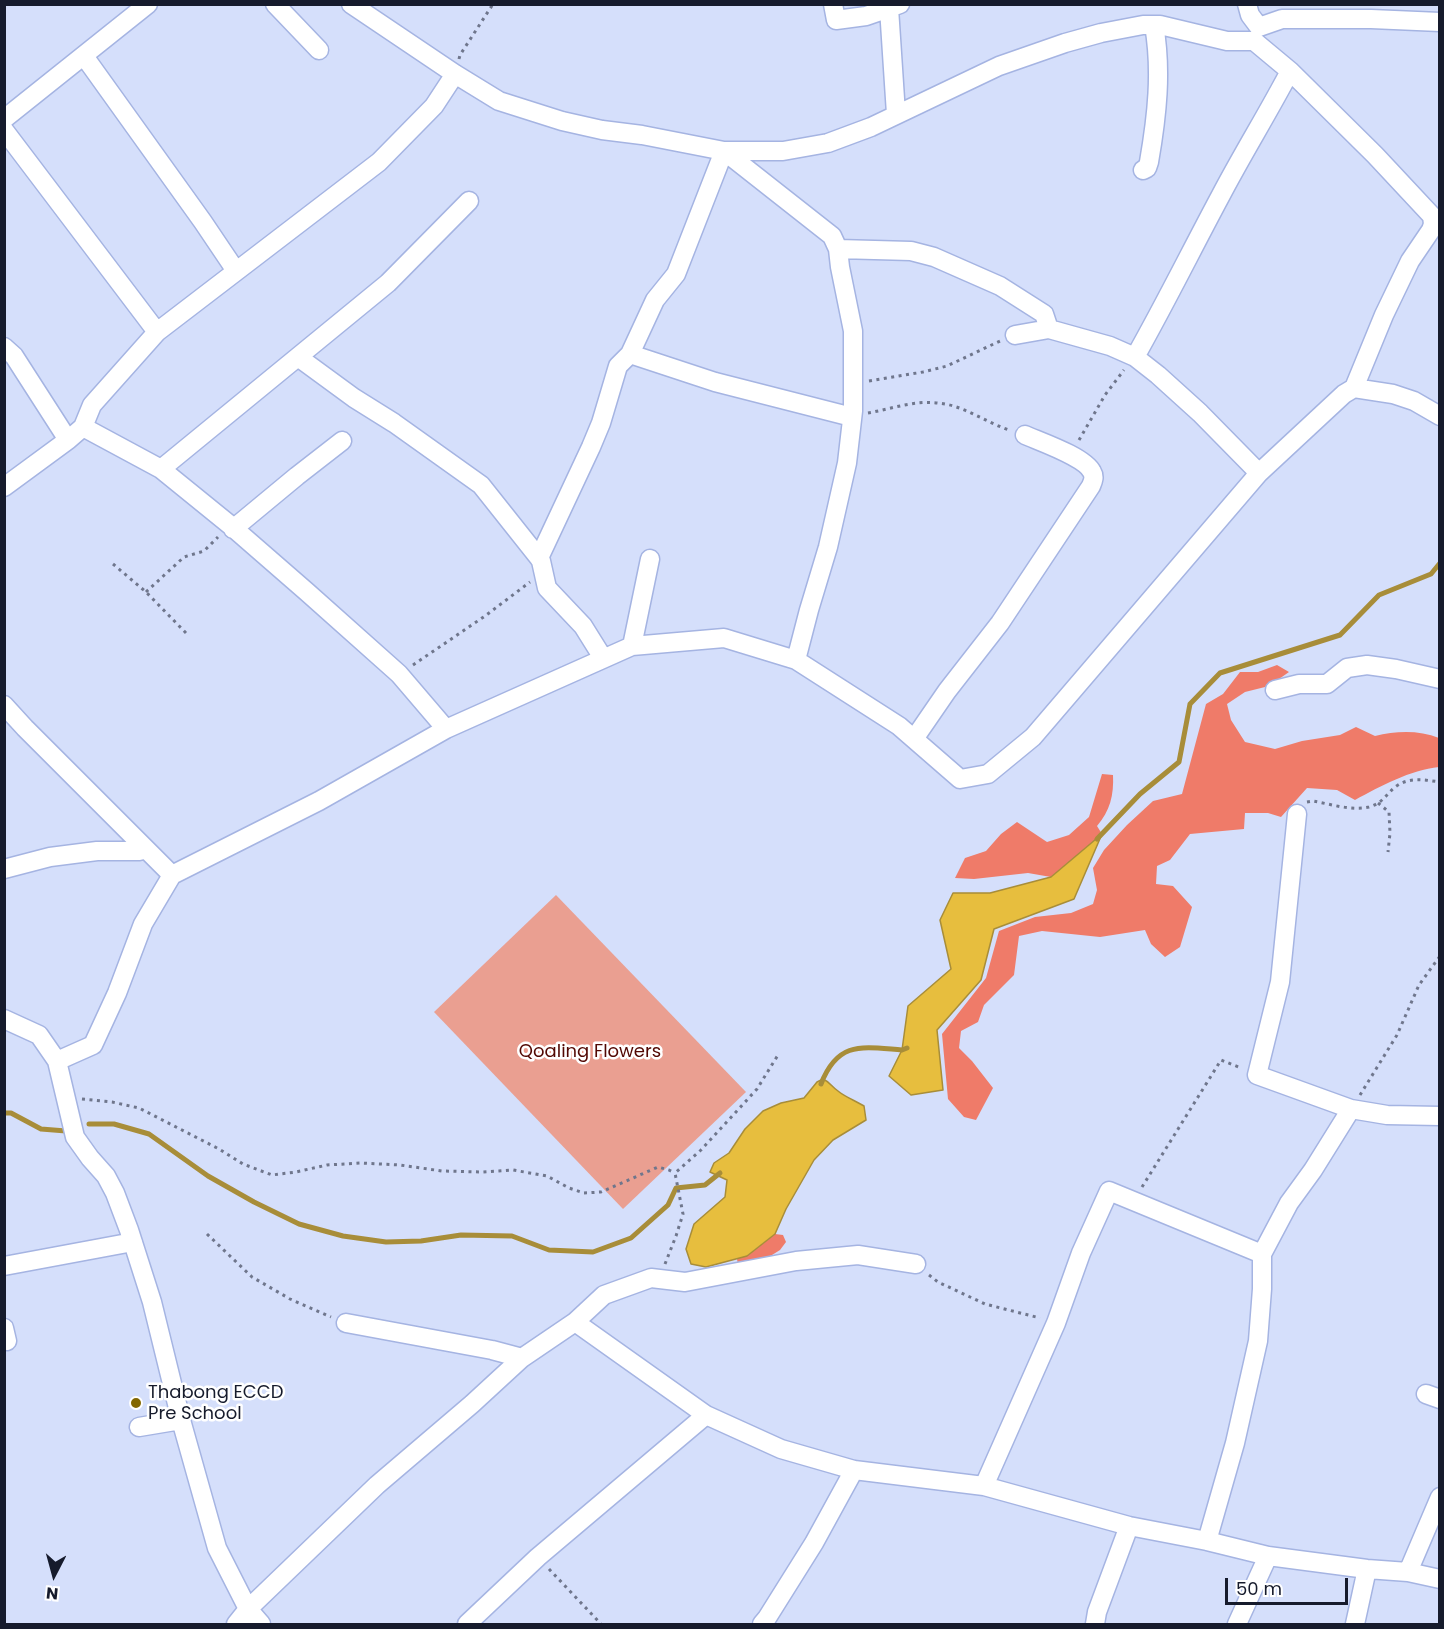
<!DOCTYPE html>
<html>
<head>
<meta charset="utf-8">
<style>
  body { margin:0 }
  #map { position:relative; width:1444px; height:1629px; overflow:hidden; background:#d5dffb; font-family:Poppins,sans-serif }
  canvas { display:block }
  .frame { position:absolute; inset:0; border:6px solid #161b2c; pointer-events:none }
  .north { position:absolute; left:24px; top:1545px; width:60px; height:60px; -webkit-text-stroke:4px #fff; paint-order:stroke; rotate:186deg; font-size:16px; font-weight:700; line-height:24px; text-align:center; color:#161b2c }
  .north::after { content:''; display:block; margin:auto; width:21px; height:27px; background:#161b2c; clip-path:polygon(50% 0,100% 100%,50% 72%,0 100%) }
  .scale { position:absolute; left:1225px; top:1578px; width:123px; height:27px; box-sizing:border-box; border:3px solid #161b2c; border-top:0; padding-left:8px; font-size:18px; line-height:21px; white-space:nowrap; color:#161b2c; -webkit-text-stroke:4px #fff; paint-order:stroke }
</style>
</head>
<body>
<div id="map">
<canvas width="1444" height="1629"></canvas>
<div class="frame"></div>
<div class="north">N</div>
<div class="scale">50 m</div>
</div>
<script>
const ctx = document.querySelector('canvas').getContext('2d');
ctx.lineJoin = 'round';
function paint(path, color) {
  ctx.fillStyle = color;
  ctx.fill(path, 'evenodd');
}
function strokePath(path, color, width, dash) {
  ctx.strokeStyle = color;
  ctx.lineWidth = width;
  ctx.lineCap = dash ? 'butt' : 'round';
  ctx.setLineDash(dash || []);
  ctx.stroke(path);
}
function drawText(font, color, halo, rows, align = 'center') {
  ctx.font = font + ' Poppins,sans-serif';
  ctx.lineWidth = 5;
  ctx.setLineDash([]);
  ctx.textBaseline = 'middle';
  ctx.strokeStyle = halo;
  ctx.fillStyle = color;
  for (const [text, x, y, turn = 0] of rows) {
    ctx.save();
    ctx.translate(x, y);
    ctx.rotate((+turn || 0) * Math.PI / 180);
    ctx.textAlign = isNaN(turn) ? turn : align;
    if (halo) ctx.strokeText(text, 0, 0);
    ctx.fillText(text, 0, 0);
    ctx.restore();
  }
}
paint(new Path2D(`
  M556,895L746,1092L623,1209L434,1012Z`), '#ea9f91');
paint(new Path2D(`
  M1277,665L1289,672L1269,686L1245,692L1227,704L1231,720L1245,742L1275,749L1302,741L1340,735L1356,727L1375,736C1396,731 1419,730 1439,738V767C1410,770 1381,786 1355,800L1337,790L1307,788L1281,817L1268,813H1245L1244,829L1190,834L1170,860L1157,866L1156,884L1173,886L1192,907L1180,947L1165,957L1151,944L1145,930L1100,937L1042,931L1019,936L1014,975L984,1005L978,1022L961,1031L959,1048L972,1061L993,1088L976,1120L964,1117L948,1099L942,1034L986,978L999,931L1035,917L1071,913L1093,904L1097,890L1093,868L1104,850L1127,825L1153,801L1182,794L1206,704L1223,694L1240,672H1258Z
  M1102,774L1113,775C1114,795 1110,811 1097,826L1102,834L1051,877L1028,873L974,879L955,878L965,858L986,851L1001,834L1017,822L1047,842L1069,835L1089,817Z
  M775,1234L783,1235L786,1242L780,1250L756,1265L738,1267L737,1258L747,1256Z`), '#ef7b69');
const water = new Path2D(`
  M1102,834L1074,899L994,929L981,980L937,1030L943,1090L911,1095L889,1076L902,1050L908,1006L951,969L940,920L953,893H990L1051,877Z
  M823,1079C830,1082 832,1087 838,1091C845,1097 856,1101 864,1106L866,1120L833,1140L814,1160L786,1209L775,1234L747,1256L706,1267L691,1264L686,1249L694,1224L725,1197L727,1180L710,1172L714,1163L729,1153L745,1129L763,1111L781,1103L804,1098L817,1082Z`);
paint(water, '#e7be3e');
strokePath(water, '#a88d39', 1.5);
strokePath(new Path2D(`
  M1097,839L1140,794L1179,762L1190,704L1220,673L1340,635L1379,595L1431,574L1440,563
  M821,1084C838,1040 863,1047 902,1050L907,1048
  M4,1113H11L41,1129L66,1131
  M89,1124H114L149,1134L208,1176L254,1202L299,1224L343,1236L386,1242L421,1241L461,1235L512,1236L549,1250L593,1252L631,1238L668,1205L676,1188L705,1185L720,1173`), '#a88d39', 5);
const minor = new Path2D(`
  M275,4L319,50
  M351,4L455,74L499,101L562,121L602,130L642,135L724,151H783L828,143L871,127L999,66L1065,43L1101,33L1143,25H1160L1227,41H1254L1290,71L1375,155L1432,216L1433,224L1431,230L1410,261L1384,315L1354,388
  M833,4L836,20L866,16L889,8
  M1247,4L1250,15L1259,27
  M1259,27L1282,19H1371L1440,22
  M84,56L203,222L236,271
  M896,114L889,8L900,4
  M4,119L148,4
  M4,130L157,332
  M1143,170L1147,168L1149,162C1157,116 1162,71 1154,25
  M838,249L911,251L934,257L1000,286L1044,314L1049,329
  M1015,335L1049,329L1110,346L1135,357L1158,375L1200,413L1259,473
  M4,347L14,356L68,440
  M630,354L715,382L852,417
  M298,357L354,398L394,423L481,485L539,558L541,561L547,588L583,626L603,658
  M1135,357C1165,304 1192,249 1221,195C1243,153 1268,113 1290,71
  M83,427L161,469L230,525L307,592L399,674L446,729
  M161,469L388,283L469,201
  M4,487L68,440L83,427L92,405L157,332L379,162L434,106L455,74
  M233,529L297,476L342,441
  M539,558L591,447L601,423L618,366L630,354L655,300L676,274L724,151L832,236L838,249L840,267L853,331V411L847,463L828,547L809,610L796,660
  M632,646L650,559
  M1275,690L1299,684H1327L1347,668L1367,665L1396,669L1440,679
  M4,705L25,728L172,875
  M914,739L947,691L1000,623L1091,486C1093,481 1095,477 1092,472C1085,457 1041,442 1025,435
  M1297,814L1280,982L1257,1075L1351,1109L1387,1115L1440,1116
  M4,869L50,857L97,851H140L141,845
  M4,1019L39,1035L57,1061L75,1137L90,1158L106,1176L115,1193L129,1230L152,1302L181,1420L217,1548L248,1609L261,1624
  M57,1061L93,1045L117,993L143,924L172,875L319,801L446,729L632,646L724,638L796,660L899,726L960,779L988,774L1033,737L1259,473L1344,394L1354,388L1393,394L1414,401L1440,416
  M4,1266L133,1242
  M575,1322L706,1415L781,1449L854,1470L984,1486L1129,1526L1207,1541L1268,1556L1367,1569L1408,1572L1440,1579
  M346,1323L492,1350L522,1358
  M4,1328L7,1341
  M1426,1394L1440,1399
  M139,1427L181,1420
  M984,1486L1056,1323L1081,1253L1109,1191L1262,1254
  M1207,1541L1235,1443L1258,1341L1262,1289V1254L1289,1203L1313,1170L1351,1109
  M1408,1572L1440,1497
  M236,1624L248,1609L377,1485L472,1404L522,1358L575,1322L604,1295L651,1278L685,1282L796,1261L858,1255L916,1264
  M467,1624L538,1557L706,1415
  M762,1624L767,1618L814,1543L854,1470
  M1095,1624L1097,1612L1129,1526
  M1237,1624L1268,1556
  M1355,1624L1367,1569`);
strokePath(minor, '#a5b4e2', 21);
strokePath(new Path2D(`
  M459,59L460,55L493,4
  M869,381L923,372L947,366L1000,341
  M868,413C891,409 915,400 938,403C963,405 985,422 1009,430
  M1079,440L1105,395L1124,370
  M113,564L146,592L187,634
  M146,592L184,557L204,551L218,537
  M413,665L485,616L530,582
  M1307,802L1313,801C1330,804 1351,811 1369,807C1384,803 1387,792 1398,785C1411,777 1425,780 1440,782
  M1378,803L1389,812L1390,833L1388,852
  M1360,1095L1397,1035L1419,985L1440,956
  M82,1099L112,1102L139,1108L219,1149L243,1164L272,1175L296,1172L327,1165L361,1163L400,1165L442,1171L482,1172L513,1170L547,1176L569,1188L584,1193L601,1192L658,1167L669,1170L675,1173
  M1142,1187L1221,1060L1241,1068
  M207,1234L252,1277L290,1299L331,1317
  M665,1264L676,1236L683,1214L675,1173L701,1150L757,1089L778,1055
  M929,1275L938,1282L985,1304L1040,1318
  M549,1569L601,1624`), '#6f768c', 3, [3, 4.5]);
strokePath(minor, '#fff', 18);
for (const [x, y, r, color] of [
  [136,1403,6,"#836700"]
]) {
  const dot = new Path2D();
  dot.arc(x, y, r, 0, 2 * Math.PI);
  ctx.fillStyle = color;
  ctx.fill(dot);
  strokePath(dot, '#fff', 2);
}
drawText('18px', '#520803', '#fff', [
  ["Qoaling Flowers",590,1052]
]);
drawText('18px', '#161b2c', '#fff', [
  ["Thabong ECCD",148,1393],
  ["Pre School",148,1414]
], 'left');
</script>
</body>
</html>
